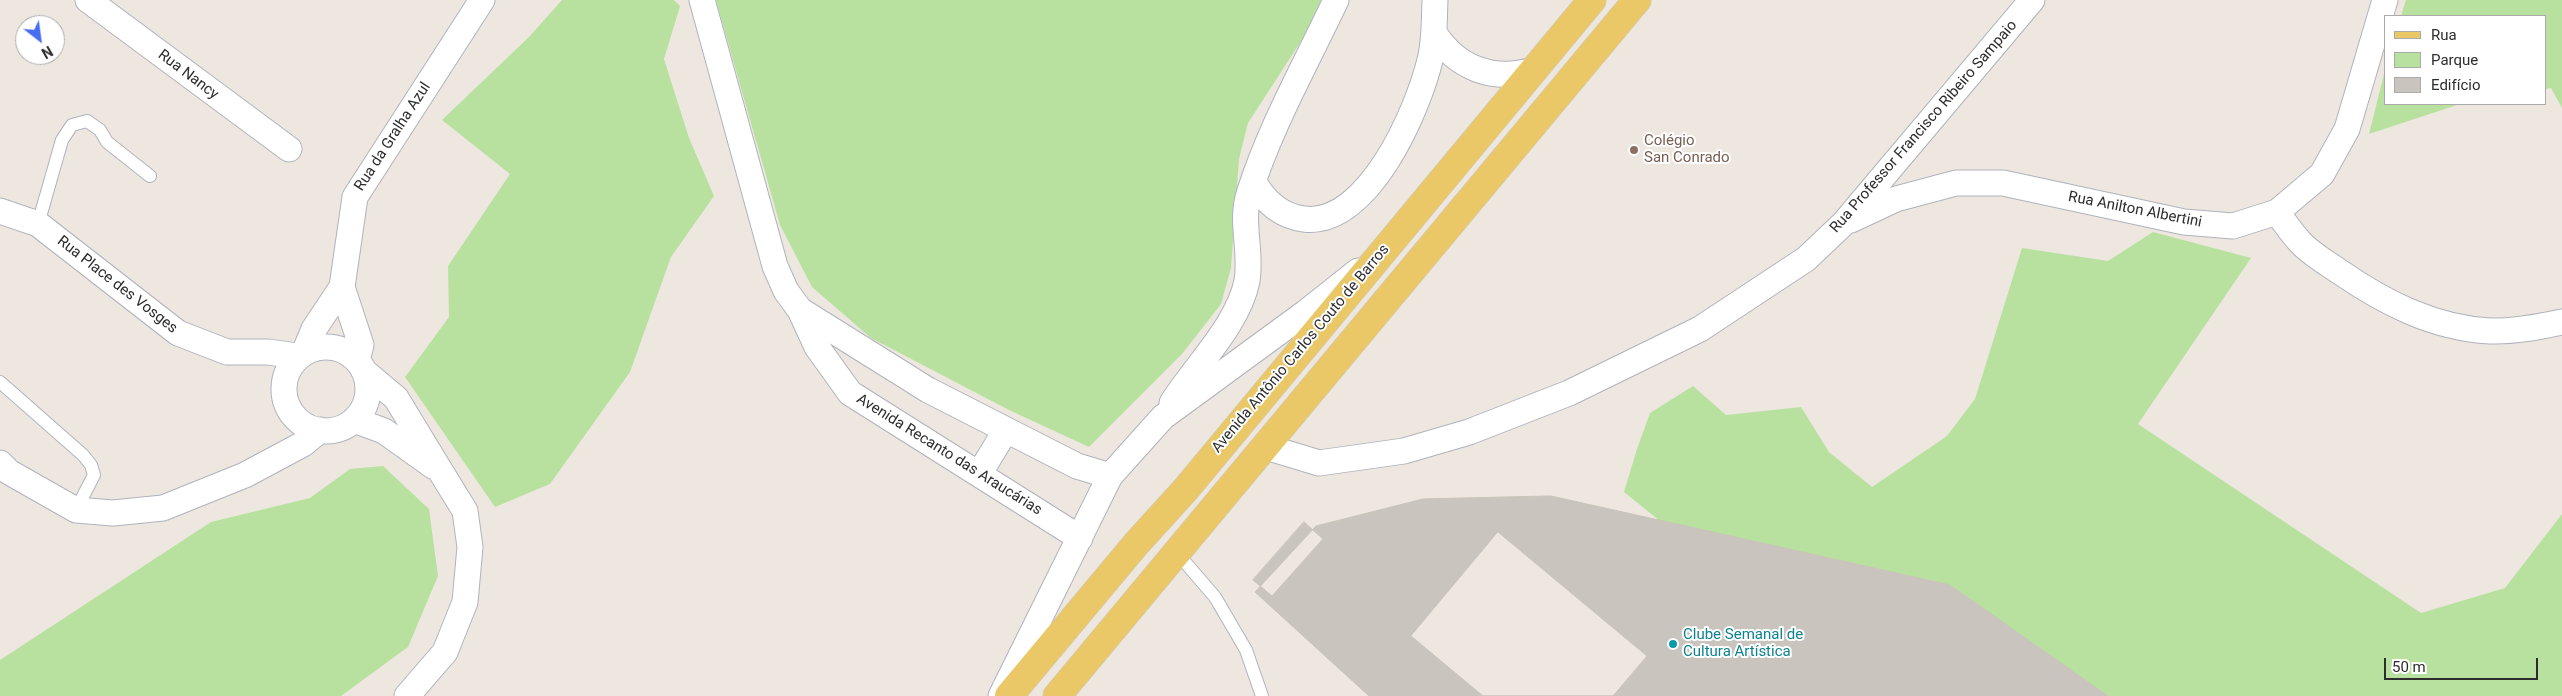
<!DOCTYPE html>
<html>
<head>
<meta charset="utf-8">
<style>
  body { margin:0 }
  #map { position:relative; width:2562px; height:696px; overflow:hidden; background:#ede7e0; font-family:Roboto,sans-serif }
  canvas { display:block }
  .legend { position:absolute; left:2384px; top:15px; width:162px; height:90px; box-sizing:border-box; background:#fff; border:1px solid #ababab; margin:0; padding:6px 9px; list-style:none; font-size:15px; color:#2d2d2d }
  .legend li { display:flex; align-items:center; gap:10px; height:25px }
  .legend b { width:25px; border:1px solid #ababab }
  .north { position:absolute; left:15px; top:15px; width:50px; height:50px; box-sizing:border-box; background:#fff; border:1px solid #ababab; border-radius:50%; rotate:150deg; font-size:14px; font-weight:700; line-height:20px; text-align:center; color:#2d2d2d }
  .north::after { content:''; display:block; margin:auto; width:18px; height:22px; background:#496df1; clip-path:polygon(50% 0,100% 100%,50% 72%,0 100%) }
  .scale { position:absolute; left:2384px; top:658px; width:154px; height:22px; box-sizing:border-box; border:2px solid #2d2d2d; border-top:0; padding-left:6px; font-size:15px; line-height:18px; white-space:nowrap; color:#2d2d2d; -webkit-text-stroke:4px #fff; paint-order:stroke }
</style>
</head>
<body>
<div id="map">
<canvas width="2562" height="696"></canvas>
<ul class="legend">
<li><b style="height:6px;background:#eac868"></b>Rua</li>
<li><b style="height:14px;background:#b8e1a0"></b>Parque</li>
<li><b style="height:14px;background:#c9c5be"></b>Edifício</li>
</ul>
<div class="north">N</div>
<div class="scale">50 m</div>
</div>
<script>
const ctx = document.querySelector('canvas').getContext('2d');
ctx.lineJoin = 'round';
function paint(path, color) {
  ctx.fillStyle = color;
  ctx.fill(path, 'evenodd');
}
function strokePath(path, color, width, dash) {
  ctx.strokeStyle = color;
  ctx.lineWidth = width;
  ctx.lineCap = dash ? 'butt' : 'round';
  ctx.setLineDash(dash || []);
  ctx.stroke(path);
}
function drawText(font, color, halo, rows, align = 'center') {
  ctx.font = font + ' Roboto,sans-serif';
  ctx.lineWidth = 4;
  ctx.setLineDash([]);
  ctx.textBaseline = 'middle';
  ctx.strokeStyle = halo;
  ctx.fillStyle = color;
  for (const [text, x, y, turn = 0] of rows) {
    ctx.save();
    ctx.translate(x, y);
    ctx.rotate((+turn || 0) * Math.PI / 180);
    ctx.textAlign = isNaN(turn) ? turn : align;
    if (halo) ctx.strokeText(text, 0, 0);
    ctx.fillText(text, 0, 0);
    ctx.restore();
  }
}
paint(new Path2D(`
  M562,0H674L680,6L664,59L689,138L714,196L671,257L630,372L550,484L495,507L405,377L449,317L448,266L510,174L442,120L529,37Z
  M716,0H1321L1307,32L1248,123L1239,159L1231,268L1221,304L1182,354L1089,447L1009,410L871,338L812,287L780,225Z
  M2406,0H2562V108L2551,88L2546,89V16H2401Z
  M2386,66V104H2460L2369,134Z
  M2153,232L2251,258L2138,424L2421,613L2505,588L2562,514V696H2108L1950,585L1660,521L1624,492L1637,449L1650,413L1693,386L1726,415L1801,407L1829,452L1872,487L1947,436L1975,399L2022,248L2108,261Z
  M383,466L429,509L438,576L408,647L341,696H0V660L211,522L310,498L350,469Z`), '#b8e1a0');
const building = new Path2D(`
  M1551,496L1950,585L2108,696H1369L1255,592L1316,526L1423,499Z
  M1304,522L1323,539L1272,596L1253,580Z
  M1498,532L1647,656L1613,696H1483L1411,636Z`);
paint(building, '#c9c5be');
strokePath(building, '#c9c3b9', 1);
const service = new Path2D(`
  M38,224L62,140L72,125L87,121L100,130L107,142L150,176
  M0,382L83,455L91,465L94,475L76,510
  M1177,553L1215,597L1246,650L1262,696`);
const minor = new Path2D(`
  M88,0L289,149
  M702,0L775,266L786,291L800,310L817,347L850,393L1080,538
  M1435,34C1457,68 1493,82 1533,70
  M1254,182C1265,202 1281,216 1304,219C1368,227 1418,110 1430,60C1435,40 1434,21 1435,0
  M0,211L38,224L178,333L227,352H268L297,356
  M2277,212C2284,222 2292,233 2300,242C2311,254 2327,263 2340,272C2385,303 2434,328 2490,331C2514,332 2539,327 2562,322
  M1851,220L1896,199L1956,183H2003L2184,222L2233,226L2277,212L2322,174L2347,129L2385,0
  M342,287L361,345L357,360
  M800,310L928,390L1077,466L1110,476
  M284 389a42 42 0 1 1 84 0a42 42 0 1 1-84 0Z
  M304,353L314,329L342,287L355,197L482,0
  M365,372L396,398L441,472L465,511L470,547L465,602L445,652L407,696
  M1172,403C1196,365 1238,325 1247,281C1252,251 1240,222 1249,194C1270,127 1306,64 1336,0
  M354,420L384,431L433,466
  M1266,447L1319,463L1404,451L1469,432L1569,393L1700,329L1806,259L1844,223L2032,0
  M0,463L9,472L76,510L113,513L163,508L245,475L303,444L320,430
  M979,474L1006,430
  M1001,696L1110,476L1163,417L1305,313L1358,271`);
const primary = new Path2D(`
  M1009,696L1136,544L1186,489L1592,0
  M1057,696L1637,0`);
strokePath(service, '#b0b3bc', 14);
strokePath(minor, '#b0b3bc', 27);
strokePath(primary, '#c8c8c8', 29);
strokePath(service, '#fff', 12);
strokePath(minor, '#fff', 25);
strokePath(primary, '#eac868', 28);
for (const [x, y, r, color] of [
  [1634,150,5,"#8d6e63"],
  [1673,644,5,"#0f9aa8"]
]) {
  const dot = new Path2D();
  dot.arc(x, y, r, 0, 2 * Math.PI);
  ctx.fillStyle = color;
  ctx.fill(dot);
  strokePath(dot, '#fff', 2);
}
drawText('15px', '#2d2d2d', '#fff', [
  ["Rua Nancy",188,75,37],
  ["Rua Professor Francisco Ribeiro Sampaio",1924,127,-49],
  ["Rua da Gralha Azul",393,137,-57],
  ["Rua Anilton Albertini",2135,210,11],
  ["Rua Place des Vosges",117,285,38],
  ["Avenida Antônio Carlos Couto de Barros",1301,349,-50],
  ["Avenida Recanto das Araucárias",949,455,32]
]);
drawText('15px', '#785e54', '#fff', [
  ["Colégio",1644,141],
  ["San Conrado",1644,158]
], 'left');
drawText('15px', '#0d838f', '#fff', [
  ["Clube Semanal de",1683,635],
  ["Cultura Artística",1683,652]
], 'left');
</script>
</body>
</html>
